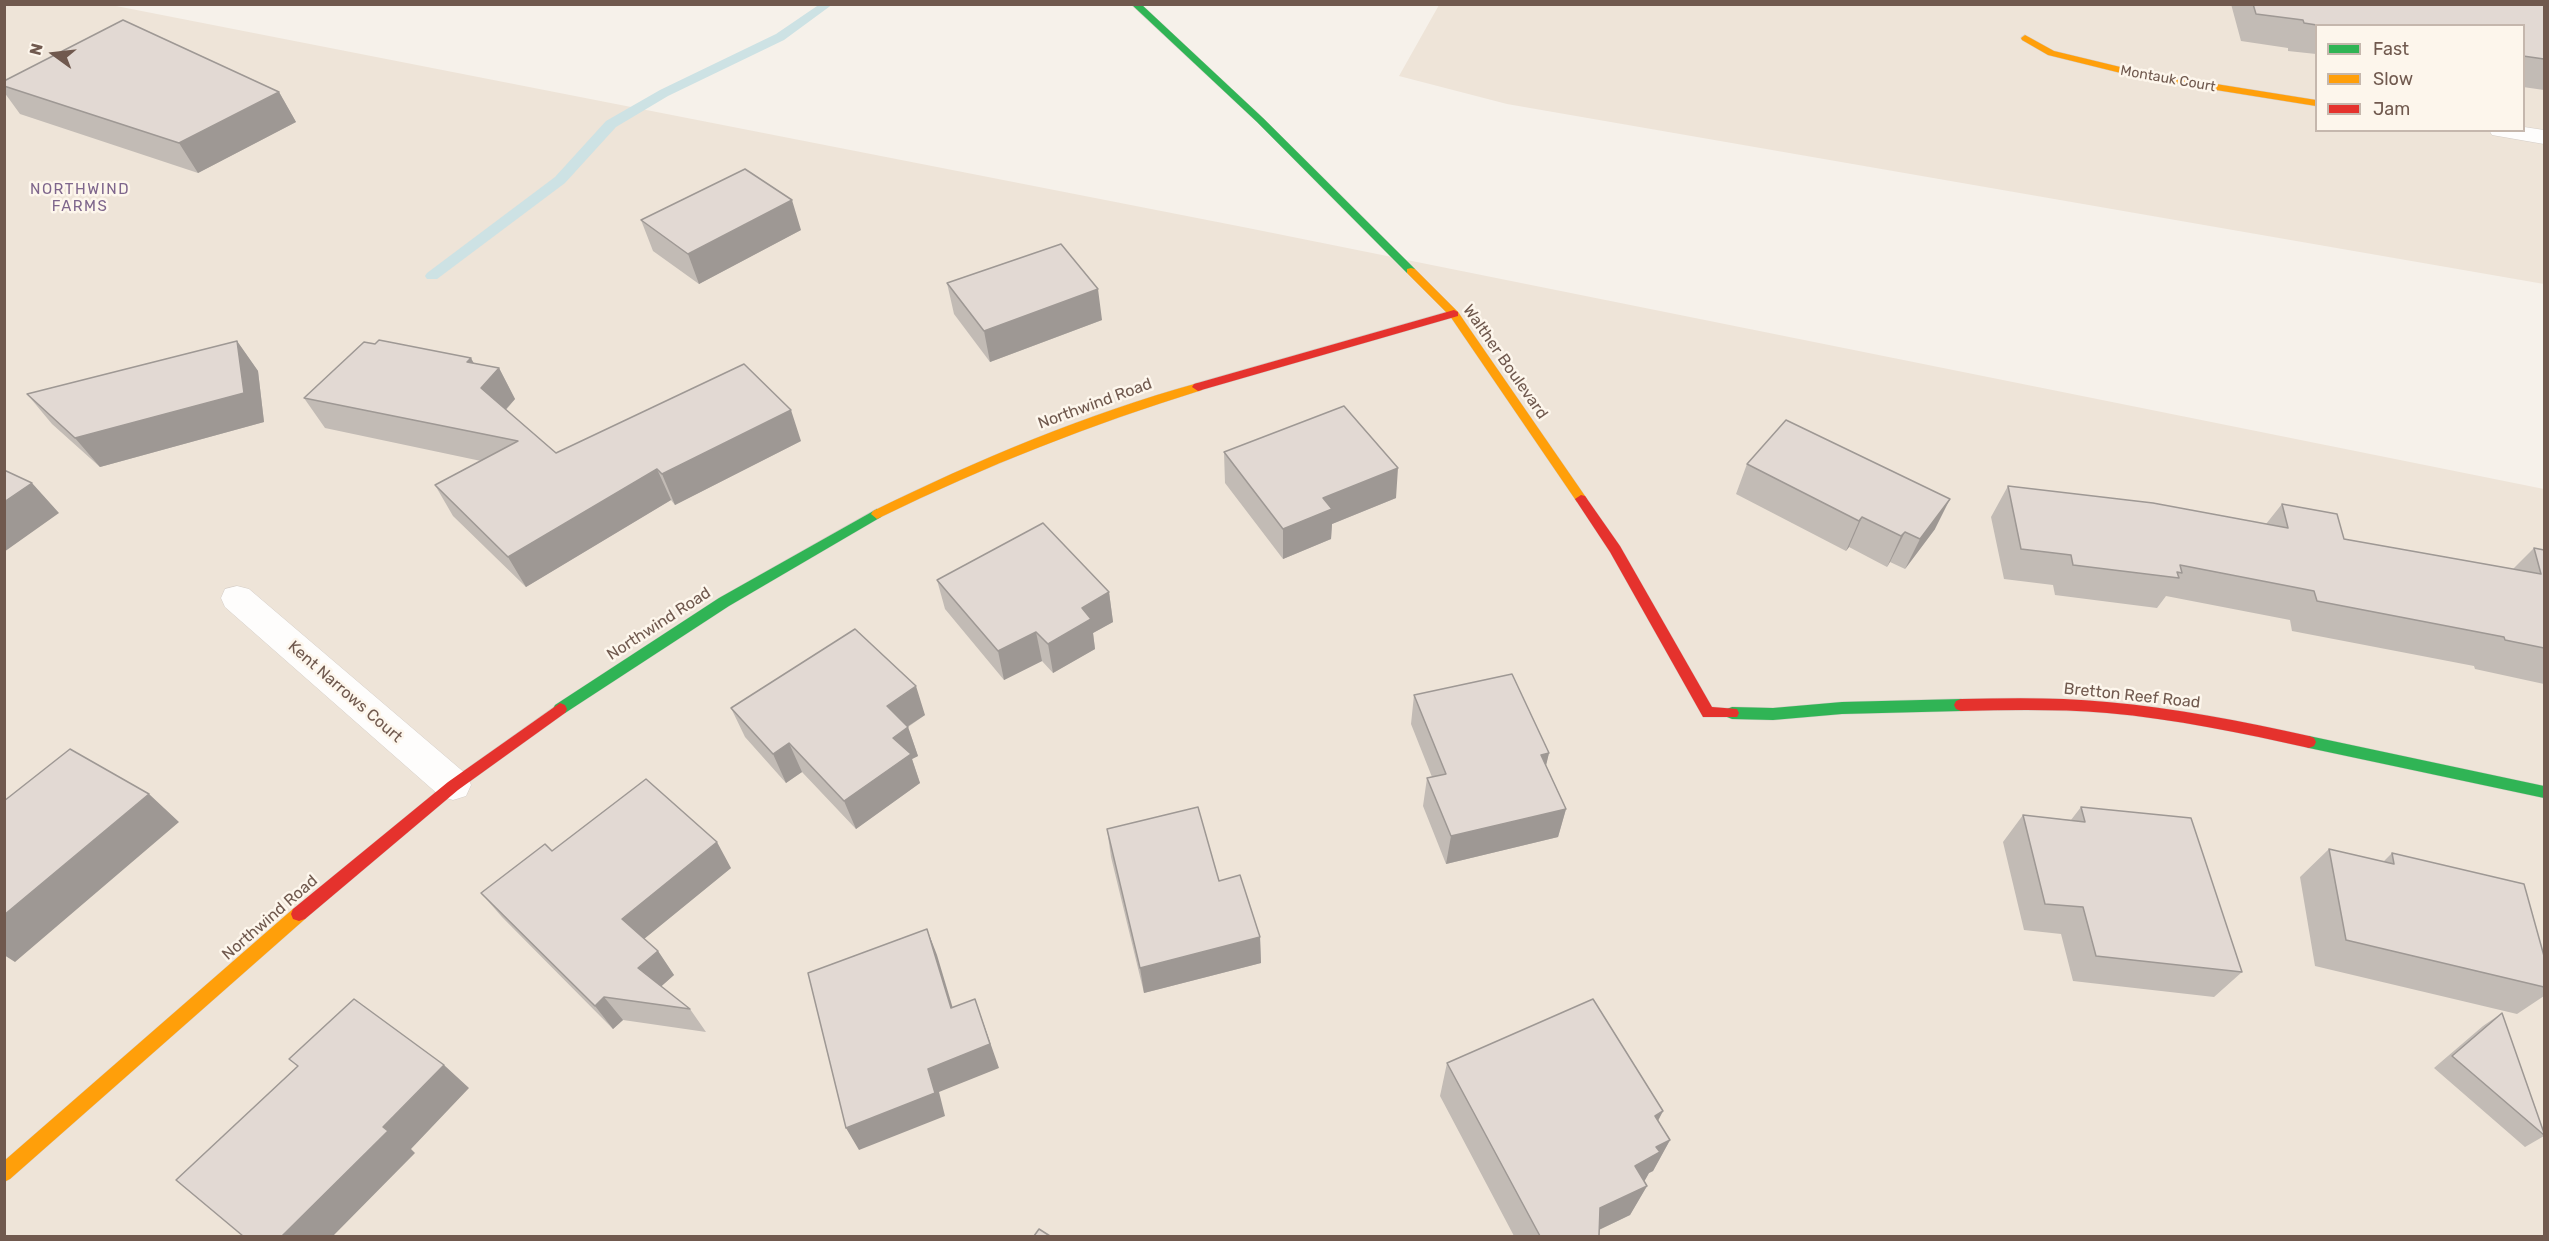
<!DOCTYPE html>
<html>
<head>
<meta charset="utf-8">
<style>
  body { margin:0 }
  #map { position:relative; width:2549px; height:1241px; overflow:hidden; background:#f6f1ea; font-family:Rubik,sans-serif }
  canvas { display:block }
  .frame { position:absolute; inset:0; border:6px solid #70594e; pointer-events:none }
  .legend { position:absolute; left:2315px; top:24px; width:210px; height:108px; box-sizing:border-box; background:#fdf6ec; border:2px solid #c5b7ad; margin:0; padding:8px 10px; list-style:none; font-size:18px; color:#70594e }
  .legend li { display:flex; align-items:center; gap:12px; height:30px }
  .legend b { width:30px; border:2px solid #c5b7ad }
  .north { position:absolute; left:24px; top:24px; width:60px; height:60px; -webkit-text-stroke:4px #fdf6ec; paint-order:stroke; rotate:285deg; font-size:16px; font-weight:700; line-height:24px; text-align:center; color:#70594e }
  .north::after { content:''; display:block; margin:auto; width:21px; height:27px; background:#70594e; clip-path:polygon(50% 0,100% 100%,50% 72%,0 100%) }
</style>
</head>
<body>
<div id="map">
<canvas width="2549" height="1241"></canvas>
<div class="frame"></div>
<ul class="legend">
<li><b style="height:8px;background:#30b455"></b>Fast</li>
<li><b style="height:8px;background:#ff9f0a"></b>Slow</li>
<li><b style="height:8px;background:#e5322d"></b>Jam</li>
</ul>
<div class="north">N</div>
</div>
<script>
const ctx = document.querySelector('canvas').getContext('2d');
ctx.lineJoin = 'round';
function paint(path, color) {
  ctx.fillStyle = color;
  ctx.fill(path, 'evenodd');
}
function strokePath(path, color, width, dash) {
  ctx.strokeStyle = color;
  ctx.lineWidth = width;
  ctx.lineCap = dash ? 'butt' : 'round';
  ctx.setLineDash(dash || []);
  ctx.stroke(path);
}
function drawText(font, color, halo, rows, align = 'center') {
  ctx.font = font + ' Rubik,sans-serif';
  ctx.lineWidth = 5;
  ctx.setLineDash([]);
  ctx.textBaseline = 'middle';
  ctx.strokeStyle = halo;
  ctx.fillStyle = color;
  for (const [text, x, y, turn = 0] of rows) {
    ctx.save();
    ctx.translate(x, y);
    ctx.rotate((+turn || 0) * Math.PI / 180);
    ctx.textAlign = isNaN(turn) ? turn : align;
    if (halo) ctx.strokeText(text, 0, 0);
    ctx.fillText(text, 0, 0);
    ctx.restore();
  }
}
paint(new Path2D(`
  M5,5H111L1248,228L2544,489V1236H5Z
  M1439,5H2544V284L1507,104L1399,76ZM2316,26H2524V130H2316Z`), '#eee4d8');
paint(new Path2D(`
  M820,4H833L784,40L668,96L616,127L565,183L437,279H427L425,276L427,273L555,177L606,121L660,90L776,34Z`), '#cde2e4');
const street = new Path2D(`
  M2524,127L2544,130V144L2492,135L2489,130H2524Z
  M237,586L249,589L466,774L471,785L466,796L453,800L440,796L225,607L221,598L225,589Z`);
const fast = new Path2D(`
  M1131,4H1141L1263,118L1415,269V273H1407L1257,122Z
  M877,509L883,514L881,517L729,606L565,713H555L553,709L555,705L719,598Z
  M1961,699L1966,701L1968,705L1966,709L1961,711L1842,714L1773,720L1732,719L1727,717L1725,713L1727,709L1732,707L1773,708L1842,702Z
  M2309,736L2544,786V798L2309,748L2304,746L2302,742L2304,738Z`);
const slow = new Path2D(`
  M2025,35L2054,51L2141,72L2316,100V106L2141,78L2048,55L2022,40L2021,38Z
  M1411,268L1415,269L1458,312L1585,496L1587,499L1585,502H1577L1450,316L1407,273V269Z
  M1198,383L1204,387L1202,390C1092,424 985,466 881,517L877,519L871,514L873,511C977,460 1086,414 1198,383Z
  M299,907L305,909L307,914L305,919L10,1179L4,1182V1161L293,909Z`);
const jam = new Path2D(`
  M1454,310L1458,312V316L1198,391L1192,387L1194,384Z
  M1581,495L1585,496L1620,546L1712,707L1737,709L1739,713L1737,717H1703L1610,552L1575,499Z
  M1961,699C2010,698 2058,697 2107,702C2175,708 2242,721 2309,736L2314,738L2316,742L2314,746L2309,748C2242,733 2175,719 2107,713C2058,709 2010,710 1961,711L1956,709L1954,705L1956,701Z
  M560,703L565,705L567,709L565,713L458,790L305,919L299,921L293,919L291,914L293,909L448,782Z`);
strokePath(street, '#d5cec8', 1);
strokePath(fast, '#d4cdc6', 1);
strokePath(slow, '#d4cdc6', 1);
strokePath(jam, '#d4cdc6', 1);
paint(street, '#fefdfc');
paint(fast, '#30b455');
paint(slow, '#ff9f0a');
paint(jam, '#e5322d');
paint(new Path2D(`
  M2231,4H2544V90L2523,87V26H2316V54L2288,51V48L2241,41Z
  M4,81L279,92L296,122L198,173L20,114L4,92Z
  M641,220L801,230L699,284L653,251Z
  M947,283L1102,320L990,362L954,314Z
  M237,341L258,371L264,422L100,467L52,424L27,394Z
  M499,368L515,399L506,410L556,453L801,441L675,505L671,500L526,587L453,516L435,485L481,461L325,428L304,398Z
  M1224,452L1396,498L1332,524L1331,539L1283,559L1225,483Z
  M1747,464L1935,529L1905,569L1890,562L1887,567L1849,547L1846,551L1736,494Z
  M2008,486L2266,524L2282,504L2344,539L2513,569L2534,548L2544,550V684L2475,669L2474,666L2292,631L2290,620L2166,596L2157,608L2055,595L2053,585L2004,579L1991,517Z
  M937,580L1109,592L1113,622L1093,633L1095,649L1053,673L1042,661L1004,680L945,609Z
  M1414,695L1549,753L1546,765L1566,809L1558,837L1446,864L1423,806L1427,778L1432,777L1411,724Z
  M731,708L925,715L908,727L918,756L912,759L920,783L856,829L802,772L786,783L745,737Z
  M2081,807L2242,972L2214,997L2073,981L2061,934L2024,930L2003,842L2023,815L2071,820Z
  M1107,829L1219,881L1260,937L1261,963L1144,993L1111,857Z
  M2329,849L2383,862L2392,853L2544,956V996L2517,1014L2315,966L2300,877Z
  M552,851L731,868L644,939L658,951L674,975L661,986L690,1009L706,1032L623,1020L613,1029L502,917L481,893Z
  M2502,1013L2544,1133V1136L2525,1147L2434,1068L2483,1026Z
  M1447,1063L1663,1111L1658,1121L1670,1140L1653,1171L1649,1173L1644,1181L1647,1186L1630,1215L1599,1230V1236H1514L1440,1096Z`), '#c2bbb5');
paint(new Path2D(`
  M279,92L296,122L198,173L179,143Z
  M792,200L801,230L699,284L688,254Z
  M1098,289L1102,320L990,362L984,331Z
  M237,341L258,371L264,422L100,467L75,438Z
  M471,358L485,384L499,368L515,399L497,419L467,362Z
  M791,410L801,441L675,505L662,474Z
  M1398,468L1396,498L1332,524L1331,539L1283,559V529L1323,498Z
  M657,469L671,500L526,587L508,557Z
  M32,483L59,513L4,552V502Z
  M1950,499L1935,529L1905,569L1920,539Z
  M1862,517L1849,547L1846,551L1859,521Z
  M1905,532L1890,562L1887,567L1901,536Z
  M1109,592L1113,622L1093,633L1095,649L1053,673L1048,644L1082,608Z
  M1036,632L1042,661L1004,680L998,651Z
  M916,686L925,715L896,734L887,706Z
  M908,727L918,756L912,759L920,783L856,829L844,801L893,738Z
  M789,743L802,772L786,783L773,754Z
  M1549,753L1542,782L1541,755Z
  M149,794L179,822L15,962L4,955V915Z
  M1566,809L1558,837L1446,864L1451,836Z
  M717,842L731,868L639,943L622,919Z
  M927,929L937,955L960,1032L951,1008Z
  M1260,937L1261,963L1144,993L1140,968Z
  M658,951L674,975L655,992L638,968Z
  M604,997L623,1020L613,1029L595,1006Z
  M975,999L999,1068L939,1092L945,1116L859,1150L846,1128L928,1069Z
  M444,1065L469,1088L411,1149L415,1153L333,1236H282L383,1127Z
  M1663,1111L1646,1143L1655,1116Z
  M1670,1140L1653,1171L1649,1173L1644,1182L1635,1166L1656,1147Z
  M1647,1186L1630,1215L1586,1236L1600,1208Z`), '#9e9894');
const building = new Path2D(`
  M2253,4H2544V59L2523,56V26H2323L2304,23L2303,20L2256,14Z
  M123,20L279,92L179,143L4,86V81Z
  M745,169L792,200L688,254L641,220Z
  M1061,244L1098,289L984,331L947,283Z
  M379,340L471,358L467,362L499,368L481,388L556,453L744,364L791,410L662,474L657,469L508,557L435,485L518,441L304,398L364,342L375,344Z
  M237,341L244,393L75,438L27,394Z
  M1344,406L1398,468L1323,498L1332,509L1283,529L1224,452Z
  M1786,420L1950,499L1920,539L1905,532L1901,536L1862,517L1859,521L1747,464Z
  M4,470L32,483L4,502Z
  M2008,486L2153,503L2288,528L2282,504L2337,514L2344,539L2541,574L2534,548L2544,550V648L2505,640L2504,637L2317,601L2314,591L2180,565L2182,573L2177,572L2179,578L2073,565L2071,555L2021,549Z
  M1043,523L1109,592L1082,608L1091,619L1048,644L1036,632L998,651L937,580Z
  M855,629L916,686L887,706L908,727L893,738L911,754L844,801L789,743L773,754L731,708Z
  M1512,674L1549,753L1541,755L1566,809L1451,836L1427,778L1446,774L1414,695Z
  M70,749L149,794L4,915V801Z
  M646,779L717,842L622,919L658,951L638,968L690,1009L604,997L595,1006L481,893L545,844L552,851Z
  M1198,807L1219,881L1240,875L1260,937L1140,968L1107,829Z
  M2081,807L2191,818L2242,972L2096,956L2083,907L2045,904L2023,815L2085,822Z
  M2329,849L2394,864L2392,853L2524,884L2544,956V987L2346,940Z
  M927,929L951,1008L975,999L990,1044L928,1069L935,1093L846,1128L808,973Z
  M354,999L444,1065L383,1127L388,1131L282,1236H243L176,1180L298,1066L289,1059Z
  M1593,999L1663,1111L1655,1116L1670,1140L1656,1147L1660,1152L1635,1166L1647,1186L1600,1208L1599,1236H1540L1447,1063Z
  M2502,1013L2544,1133V1135L2452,1056Z
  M1039,1229L1050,1236H1034Z`);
paint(building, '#e2d9d3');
strokePath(building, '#9e9894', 1.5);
drawText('14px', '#70594e', '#fdf6ec', [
  ["Montauk Court",2168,79,10]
]);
ctx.letterSpacing = '1.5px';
drawText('15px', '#7e668c', '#fdf6ec', [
  ["NORTHWIND",80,190],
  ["FARMS",80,207]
]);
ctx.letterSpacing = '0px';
drawText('16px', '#70594e', '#fdf6ec', [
  ["Walther Boulevard",1505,362,55],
  ["Northwind Road",1095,404,-20],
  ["Northwind Road",659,624,-33],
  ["Kent Narrows Court",345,692,41],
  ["Bretton Reef Road",2132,696,6],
  ["Northwind Road",270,918,-41]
]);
</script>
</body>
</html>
